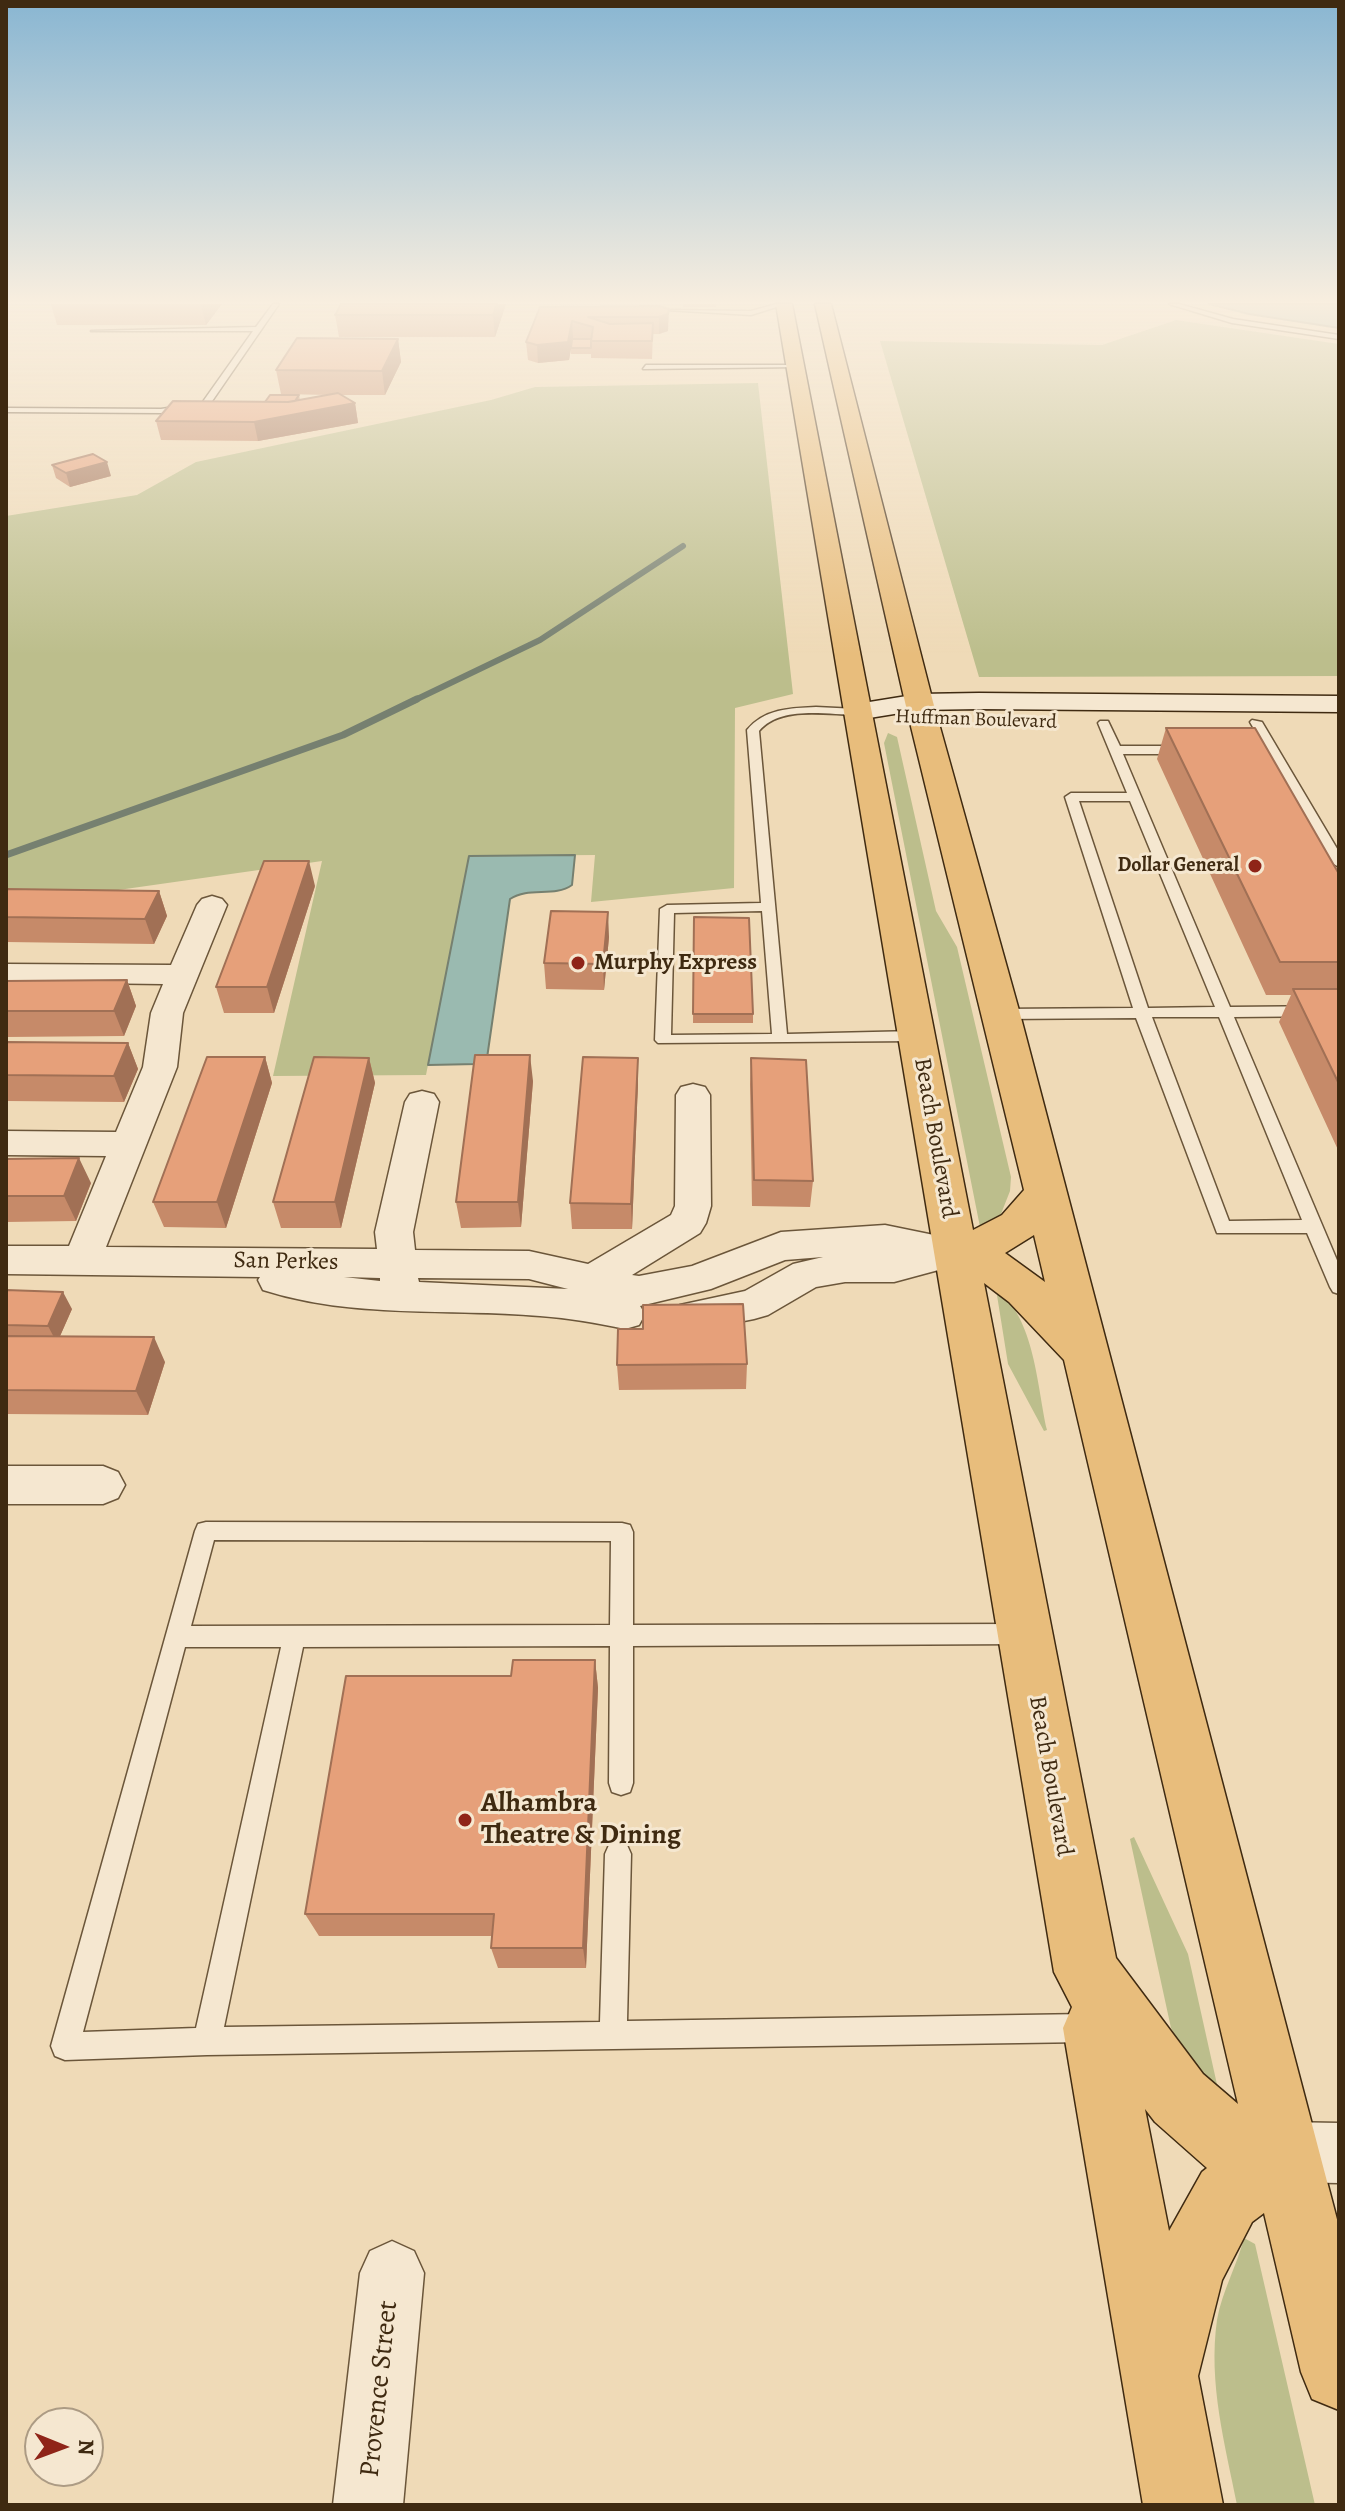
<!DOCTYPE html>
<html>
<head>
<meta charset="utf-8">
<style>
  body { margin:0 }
  #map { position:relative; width:1345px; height:2511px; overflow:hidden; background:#efdab7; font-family:Alegreya,serif }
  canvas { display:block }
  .frame { position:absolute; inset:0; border:8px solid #3f2a11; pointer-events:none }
  .north { position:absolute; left:24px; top:2407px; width:80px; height:80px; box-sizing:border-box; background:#f5e7d0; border:2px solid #ac9b84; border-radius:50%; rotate:91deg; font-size:22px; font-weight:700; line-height:32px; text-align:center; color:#3f2a11 }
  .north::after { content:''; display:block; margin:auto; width:28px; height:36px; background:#8f2418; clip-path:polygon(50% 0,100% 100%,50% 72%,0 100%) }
</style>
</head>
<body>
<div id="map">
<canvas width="1345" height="2511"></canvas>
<div class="frame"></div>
<div class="north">N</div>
</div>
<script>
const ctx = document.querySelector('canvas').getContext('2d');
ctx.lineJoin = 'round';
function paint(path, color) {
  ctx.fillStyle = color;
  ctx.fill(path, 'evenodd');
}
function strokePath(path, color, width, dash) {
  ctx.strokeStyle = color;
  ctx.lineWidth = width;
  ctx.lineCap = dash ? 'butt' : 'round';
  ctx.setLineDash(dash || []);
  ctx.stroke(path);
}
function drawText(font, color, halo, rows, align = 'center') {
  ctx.font = font + ' Alegreya,serif';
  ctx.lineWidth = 6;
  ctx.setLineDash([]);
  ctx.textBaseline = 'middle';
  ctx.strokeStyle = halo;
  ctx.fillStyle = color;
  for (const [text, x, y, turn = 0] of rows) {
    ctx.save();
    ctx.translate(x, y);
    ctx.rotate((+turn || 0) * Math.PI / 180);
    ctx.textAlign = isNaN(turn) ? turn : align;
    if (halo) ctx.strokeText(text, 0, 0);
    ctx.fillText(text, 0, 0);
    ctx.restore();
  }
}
paint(new Path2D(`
  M1176,320L1339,344V676L979,677L880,341L1102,345Z
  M758,383L793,694L735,708L734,888L591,902L595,855L469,856L426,1075L273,1076L322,861L6,906V516L137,495L196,462L491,400L535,387Z
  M888,733L897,737L936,911L957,947L1011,1177L1010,1191L999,1219L980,1227L884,743Z
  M996,1289C1035,1318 1037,1386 1047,1430L1044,1431L1008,1364Z
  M1134,1837L1188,1954L1220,2098L1210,2099L1171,2028L1130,1839Z
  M1244,2238L1255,2244L1315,2505H1237C1225,2444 1208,2383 1217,2320C1222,2291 1237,2266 1244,2238Z`), '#bcbe8c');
const water = new Path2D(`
  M1209,304H1339V328L1249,314Z
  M575,855L572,885C554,898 529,886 510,899L487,1058L477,1064L428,1065L469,856Z`);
paint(water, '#9abab0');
strokePath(water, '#768070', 2);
strokePath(new Path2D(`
  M413,701L540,640L683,546`), '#768070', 6);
strokePath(new Path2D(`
  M6,855L343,735L417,699`), '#768070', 7);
const lane = new Path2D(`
  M273,304H279L208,407L161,413L6,412V408L161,409L202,403L253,331H91L256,327Z
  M776,304H786L751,315L666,310L751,311Z
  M1169,304H1179L1233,319L1339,335V339L1232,323Z
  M646,365H795L799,367L643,369Z
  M816,707L857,709L863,712L857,715C827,715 781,705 759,731L787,1034L916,1031L924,1036L916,1041L658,1043L655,1040L660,909L667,905L761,903L747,730C764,709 790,708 816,707ZM762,911L772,1034L671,1035L674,913Z
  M1252,720L1262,722L1339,852V867L1332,863L1250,722Z
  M1100,721H1108L1120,746H1184L1190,750L1184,754H1123L1230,1007L1339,1006V1016L1234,1017L1339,1265V1294L1333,1292L1330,1287L1307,1233H1217L1136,1018L1001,1019L993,1014L1001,1009L1133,1008L1065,797L1071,793H1127L1098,723ZM1079,801H1130L1215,1007L1148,1008ZM1152,1017H1219L1302,1220L1229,1221Z
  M206,1522L622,1523L630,1525L633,1532V1625L1023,1624L1031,1627L1034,1634L1031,1641L1023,1644L633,1646V1783L630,1792L621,1795L612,1792L609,1783L610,1646L303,1647L224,2027L600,2022L605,1854L609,1845L618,1841L627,1845L631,1854L627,2021L1087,2014L1097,2018L1101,2028L1097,2038L1087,2042L207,2055L65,2060L55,2056L51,2046L195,1531L198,1524ZM214,1540L611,1541L610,1625L191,1626ZM185,1647H281L196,2028L83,2032Z`);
const street = new Path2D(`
  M212,896L222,899L227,905L183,1013L177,1067L106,1247L377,1249L375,1232L405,1102L410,1094L422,1091L434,1094L439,1102L413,1232L415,1250L529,1251L588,1264L671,1215L675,1206L676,1095L681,1087L693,1084L705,1087L710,1095L711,1206L706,1223L700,1233L632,1275L639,1276L692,1266L781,1232L885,1225L968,1242L974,1252L968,1262L894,1282H845L816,1287L768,1315L754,1319L694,1331L680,1327L674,1316L680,1305L745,1291L793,1264L823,1257L785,1260L711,1289L640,1306L645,1314L639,1325L625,1329C597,1323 569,1318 540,1316C447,1308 354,1319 263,1290L258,1280L260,1277L6,1274V1246H69L106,1156L6,1155V1131L116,1132L143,1067L151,1013L163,984L6,982V964L171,965L197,905L202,899ZM344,1277L380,1278V1281ZM418,1278L529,1279L568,1289L419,1282Z
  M6,1466H103L118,1472L125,1485L118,1498L103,1504H6Z
  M1284,2122L1339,2123V2183L1284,2182L1263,2173L1254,2152L1263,2131Z
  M392,2241L414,2251L424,2273L403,2505H333L360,2273L370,2251Z`);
const secondary = new Path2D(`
  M979,693L1339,696V712L979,709L919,710L857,720L847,718L843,712L847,706L857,704L919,694Z`);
const highway = new Path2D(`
  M776,304H792L973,1230L1002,1215L1024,1190L905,702L815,304H831L933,702L1020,1014L1339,2227V2410L1312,2399L1301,2372L1264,2213L1252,2222L1222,2280L1198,2376L1223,2505H1143L1063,2028L1072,2007L1054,1972ZM1034,1235L1045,1282L1005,1253ZM984,1283L1009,1302L1064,1360L1238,2104L1203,2074L1116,1958ZM1145,2109L1155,2122L1207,2168L1202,2172L1169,2231Z`);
strokePath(lane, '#6b563a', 3);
strokePath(street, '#6b563a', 3);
strokePath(secondary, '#3f2a11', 3);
strokePath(highway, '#3f2a11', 3);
paint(lane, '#f5e7d0');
paint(street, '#f5e7d0');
paint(secondary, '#f5e7d0');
paint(highway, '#e8bd7c');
paint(new Path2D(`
  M51,304H222L206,325H57Z
  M341,304H506L495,337H339L335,315Z
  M683,304H716V307H683Z
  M659,306L668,331L659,334H653L652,359L591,358V354H571V349L569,360L538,363L528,360L526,342L540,307Z
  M398,339L401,362L385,395H341L355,403L358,423L258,441L161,440L156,421L299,395L300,400L328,395L281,394L276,370Z
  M52,465L111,476L70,487L56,478Z
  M1166,728L1339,874V1152L1279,1022L1291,995H1266L1157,759Z
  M315,886L274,1013H224L216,987Z
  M6,889L159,891L167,916L154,944L6,942Z
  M694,917L753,1014V1023H693Z
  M609,937L604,990L546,989L544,963Z
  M127,980L136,1006L124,1036L6,1037V981Z
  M6,1042L128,1043L138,1069L124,1102L6,1101Z
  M265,1057L272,1083L226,1228L164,1227L153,1202Z
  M369,1058L375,1083L341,1228H281L273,1202Z
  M638,1058V1083L632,1229H572L570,1203Z
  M751,1058L813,1181L810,1207L752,1206L750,1084Z
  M533,1081L521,1227L461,1228L456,1202Z
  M6,1159L91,1183L76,1221L6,1222Z
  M6,1290L72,1309L60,1336L165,1362L148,1415L6,1414Z
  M747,1364L746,1389L619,1390L617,1365Z
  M595,1660L598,1688L586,1968H498L491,1948L492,1936H319L305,1914L511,1676Z`), '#c68a69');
paint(new Path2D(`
  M201,304H222L206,325Z
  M497,304H506L495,337L493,315Z
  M669,309L668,331L659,334V317Z
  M572,321L573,338L569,360L538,363L537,345Z
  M398,339L401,362L385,395L382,371Z
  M355,403L358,423L258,441L254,422Z
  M107,462L111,476L70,487L66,473Z
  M309,861L315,886L274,1013L267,987Z
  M159,891L167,916L154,944L145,919Z
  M608,912L609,937L604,990L603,964Z
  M127,980L136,1006L124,1036L114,1011Z
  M128,1043L138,1069L124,1102L114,1076Z
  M530,1055L533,1081L521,1227L518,1202Z
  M265,1057L272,1083L226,1228L217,1202Z
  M369,1058L375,1083L341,1228L335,1202Z
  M638,1058V1083L632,1229L631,1204Z
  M79,1158L91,1183L76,1221L64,1196Z
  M63,1292L72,1309L57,1343L48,1326Z
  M154,1337L165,1362L148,1415L136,1391Z
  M595,1660L598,1688L586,1968L583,1948Z`), '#a17055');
const building = new Path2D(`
  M341,304H497L493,315H335Z
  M659,306L669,309L668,314L659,317H588L610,324L653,323L652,341H591L593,327L572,321L568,342L537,345L526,342L540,307Z
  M297,338L398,339L382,371L276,370Z
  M572,339H591V348H571Z
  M338,393L355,403L254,422L156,421L173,401L288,402Z
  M270,395H299L295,401L288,402H265Z
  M93,454L107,462L66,473L52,465Z
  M1166,728H1255L1339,874V962H1280Z
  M264,861H309L267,987H216Z
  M6,889L159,891L145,919L6,917Z
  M551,911L608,912L603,964L544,963Z
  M694,917L749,918L753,1014H693Z
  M127,980L114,1011H6V981Z
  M1293,989H1339V1084Z
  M6,1042L128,1043L114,1076L6,1075Z
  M475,1055H530L518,1202H456Z
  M207,1057H265L217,1202H153Z
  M314,1057L369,1058L335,1202H273Z
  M583,1057L638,1058L631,1204L570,1203Z
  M751,1058L806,1060L813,1181L754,1180Z
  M79,1158L64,1196H6V1159Z
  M6,1290L63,1292L48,1326L6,1325Z
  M743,1304L747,1364L617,1365L618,1329H643V1305Z
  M6,1336L154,1337L136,1391L6,1390Z
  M513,1660H595L583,1948H491L494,1914H305L346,1676H511Z`);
paint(building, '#e6a07a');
strokePath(building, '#a17055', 2);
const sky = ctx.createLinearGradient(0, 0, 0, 655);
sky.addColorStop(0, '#89b6d2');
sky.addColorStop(0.46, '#f8eedf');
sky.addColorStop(1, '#f8eedf00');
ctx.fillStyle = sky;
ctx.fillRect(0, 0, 1345, 655);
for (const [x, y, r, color] of [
  [1255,866,8,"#8f2418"],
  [578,963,8,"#8f2418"],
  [465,1820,8,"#8f2418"]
]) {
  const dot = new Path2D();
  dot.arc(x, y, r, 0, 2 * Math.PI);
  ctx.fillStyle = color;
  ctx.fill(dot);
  strokePath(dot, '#f5e7d0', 3);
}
drawText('20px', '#3f2a11', '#f5e7d0', [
  ["Huffman Boulevard",976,720,2]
]);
drawText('bold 20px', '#3f2a11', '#f5e7d0', [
  ["Dollar General",1239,866]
], 'right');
drawText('bold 24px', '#3f2a11', '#f5e7d0', [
  ["Murphy Express",594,963]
], 'left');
drawText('24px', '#3f2a11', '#f5e7d0', [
  ["Beach Boulevard",935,1138,80],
  ["San Perkes",286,1262,1],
  ["Beach Boulevard",1050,1776,80]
]);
drawText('bold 28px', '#3f2a11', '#f5e7d0', [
  ["Alhambra",481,1804],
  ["Theatre & Dining",481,1836]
], 'left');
drawText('28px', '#3f2a11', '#f5e7d0', [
  ["Provence Street",380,2389,-84]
]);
</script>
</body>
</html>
